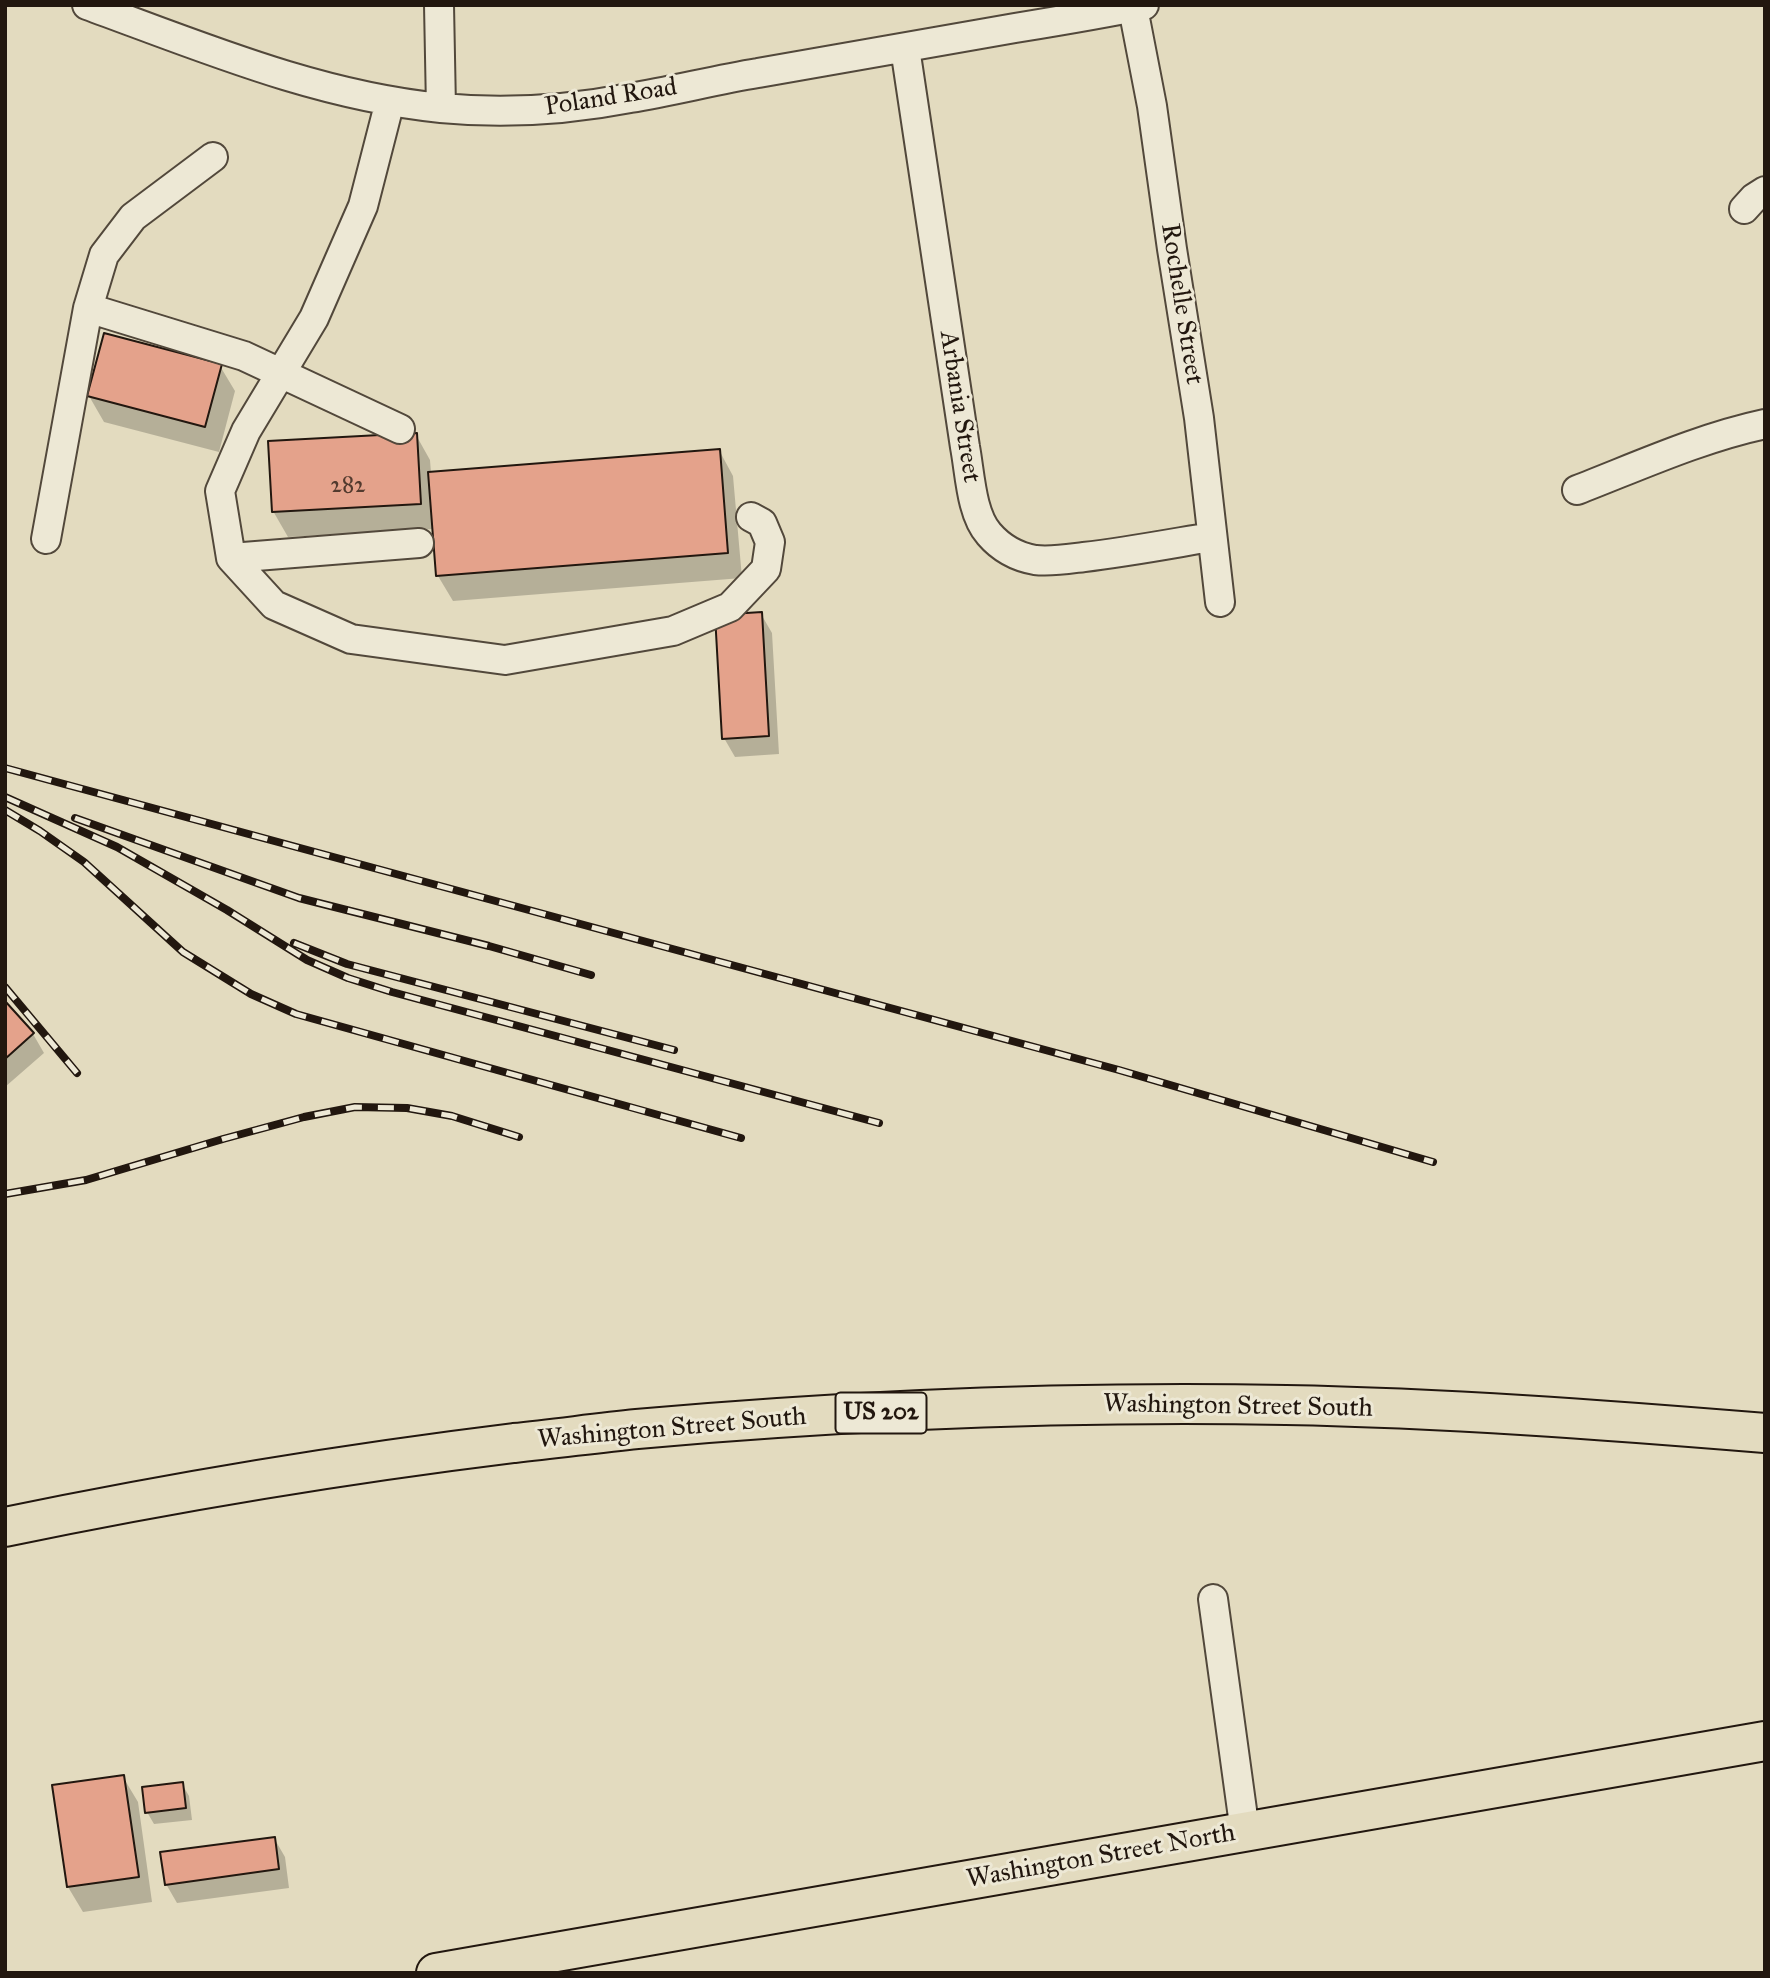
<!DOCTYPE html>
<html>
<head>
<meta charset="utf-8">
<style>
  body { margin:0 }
  #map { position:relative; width:1770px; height:1978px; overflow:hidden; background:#e3dbbf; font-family:"IM FELL Great Primer",serif }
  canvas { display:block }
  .frame { position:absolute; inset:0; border:7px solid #22170f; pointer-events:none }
</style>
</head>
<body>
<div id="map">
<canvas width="1770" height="1978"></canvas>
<div class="frame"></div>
</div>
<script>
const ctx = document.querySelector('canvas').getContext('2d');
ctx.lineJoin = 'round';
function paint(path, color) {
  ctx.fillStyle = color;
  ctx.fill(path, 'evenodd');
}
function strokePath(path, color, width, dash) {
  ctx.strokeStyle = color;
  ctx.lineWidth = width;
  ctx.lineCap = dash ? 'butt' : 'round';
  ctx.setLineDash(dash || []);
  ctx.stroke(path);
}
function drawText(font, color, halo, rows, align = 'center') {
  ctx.font = font + ' "IM FELL Great Primer",serif';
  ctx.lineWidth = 6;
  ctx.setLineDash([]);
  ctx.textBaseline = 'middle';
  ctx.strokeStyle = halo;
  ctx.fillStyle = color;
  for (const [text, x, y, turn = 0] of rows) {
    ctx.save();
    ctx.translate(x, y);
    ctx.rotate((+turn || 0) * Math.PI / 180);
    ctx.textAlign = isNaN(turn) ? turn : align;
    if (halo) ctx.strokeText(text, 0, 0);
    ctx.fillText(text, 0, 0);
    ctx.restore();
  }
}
paint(new Path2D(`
  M220,366L235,391L219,452L104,422L89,396Z
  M416,435L430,460L431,473L719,450L733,476L742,578L453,601L438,576L434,529L288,537L273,511Z
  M761,614L772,633L779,754L735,757L724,738Z
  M5,1003L33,1034L44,1053L5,1087Z
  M123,1777L138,1802L152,1902L83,1912L68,1887Z
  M182,1784L189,1796L192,1820L154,1824L147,1812Z
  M274,1838L285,1857L289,1888L177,1903L166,1884Z`), '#0003');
const building = new Path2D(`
  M104,333L222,364L205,427L87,396Z
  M417,433L421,504L272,512L268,441Z
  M720,449L728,553L436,576L428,472Z
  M762,612L769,736L722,739L715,615Z
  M5,1001L34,1033L5,1059Z
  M124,1775L139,1877L67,1887L52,1785Z
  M183,1782L186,1808L145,1813L142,1787Z
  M275,1837L279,1869L165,1885L160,1852Z`);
paint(building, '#e4a28b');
strokePath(building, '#22170f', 2);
const minor = new Path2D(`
  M87,5C202,47 318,96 441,108C504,114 568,110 630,98C673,91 715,80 758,73C844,58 930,43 1015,28C1058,21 1101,14 1144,5
  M439,5L441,108
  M1133,8L1152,106L1172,249L1199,418L1220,602
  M905,48L965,447C970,473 971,514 989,534C1001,548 1018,557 1035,560C1051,562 1068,559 1084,557C1127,552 1169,544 1211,537
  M390,101L363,206L314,318L246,431L220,491L231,558L419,543
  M1744,209L1754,198L1765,191
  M88,308L104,255L133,217L213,157
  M1577,490C1639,466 1700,438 1765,424
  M46,539L88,308L244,356L400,429
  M231,558L274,605L351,639L505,660L673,631L730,607L766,569L770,542L762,523L751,517
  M1213,1599L1245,1832`);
const highway = new Path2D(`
  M5,1527C174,1492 343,1464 514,1443C555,1439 596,1433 637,1429C852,1410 1070,1401 1286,1405C1446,1408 1605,1420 1765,1433
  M436,1973L1765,1741`);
strokePath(minor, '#52483b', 32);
strokePath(highway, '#22170f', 42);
strokePath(minor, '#ede8d5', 28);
strokePath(highway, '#e3dbbf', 38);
const rail = new Path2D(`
  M5,768L1119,1070L1433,1162
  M5,797L117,847L227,910L307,960L348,978L392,992L879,1123
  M5,810L40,831L84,862L183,952L251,994L296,1014L741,1138
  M75,818L299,898L489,946L591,975
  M294,943L347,964L674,1050
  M5,987L77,1073
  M5,1194L86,1180L223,1139L304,1117L355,1107L407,1108L452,1116L519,1137`);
strokePath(rail, '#22170f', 8);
strokePath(rail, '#ede8d5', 5, [16]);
drawText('23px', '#523a2e', null, [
  ["282",348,486]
]);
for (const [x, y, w] of [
  [881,1413,91]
]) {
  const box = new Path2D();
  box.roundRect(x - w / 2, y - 20.5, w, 41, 5);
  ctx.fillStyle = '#ede8d5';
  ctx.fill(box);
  strokePath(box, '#22170f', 2);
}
drawText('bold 24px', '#22170f', null, [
  ["US 202",881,1413]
]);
drawText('26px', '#22170f', '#ede8d5', [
  ["Poland Road",611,98,-9],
  ["Rochelle Street",1181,304,81],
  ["Arbania Street",959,407,81],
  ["Washington Street South",1238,1407,1],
  ["Washington Street South",672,1429,-5],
  ["Washington Street North",1101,1857,-10]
]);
</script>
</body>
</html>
